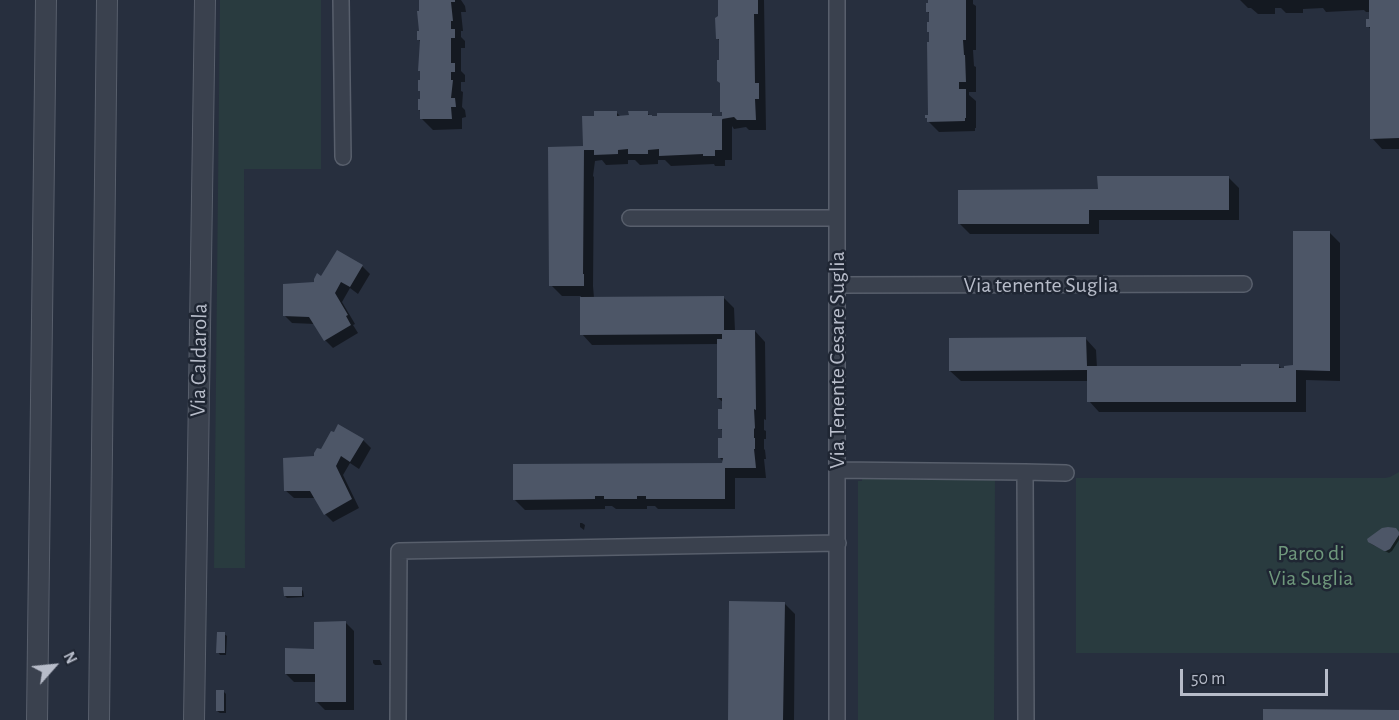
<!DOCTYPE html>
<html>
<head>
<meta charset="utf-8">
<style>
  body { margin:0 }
  #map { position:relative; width:1399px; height:720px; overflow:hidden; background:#272f3e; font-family:"Alegreya Sans",sans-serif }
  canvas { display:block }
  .north { position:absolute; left:24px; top:636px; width:60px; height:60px; -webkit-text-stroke:4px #1f2633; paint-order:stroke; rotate:63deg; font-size:16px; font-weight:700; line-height:24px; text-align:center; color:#b7bcc9 }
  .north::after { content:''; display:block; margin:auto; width:21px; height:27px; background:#b7bcc9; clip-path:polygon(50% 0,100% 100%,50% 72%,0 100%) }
  .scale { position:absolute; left:1180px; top:669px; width:148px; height:27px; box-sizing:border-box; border:3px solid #b7bcc9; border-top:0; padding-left:8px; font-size:18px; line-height:21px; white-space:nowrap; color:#b7bcc9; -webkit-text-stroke:4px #1f2633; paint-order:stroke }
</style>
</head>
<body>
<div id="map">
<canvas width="1399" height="720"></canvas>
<div class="north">N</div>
<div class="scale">50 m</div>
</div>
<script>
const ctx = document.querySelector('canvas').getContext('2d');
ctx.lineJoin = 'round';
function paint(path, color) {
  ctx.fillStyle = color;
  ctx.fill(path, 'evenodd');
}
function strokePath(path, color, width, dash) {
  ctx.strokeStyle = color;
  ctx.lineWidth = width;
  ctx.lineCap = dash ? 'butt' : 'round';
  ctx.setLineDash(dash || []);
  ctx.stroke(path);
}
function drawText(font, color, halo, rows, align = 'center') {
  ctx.font = font + ' "Alegreya Sans",sans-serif';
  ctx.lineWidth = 5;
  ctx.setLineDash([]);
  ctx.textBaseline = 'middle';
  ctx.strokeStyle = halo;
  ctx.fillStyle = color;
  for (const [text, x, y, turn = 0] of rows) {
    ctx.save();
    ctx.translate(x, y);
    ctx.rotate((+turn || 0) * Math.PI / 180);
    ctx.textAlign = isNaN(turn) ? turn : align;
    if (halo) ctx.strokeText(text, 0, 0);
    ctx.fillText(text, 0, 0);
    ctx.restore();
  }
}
paint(new Path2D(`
  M220,0H321V169H244L245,568H214Z
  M1399,472V653H1076V478H1385L1390,477Z
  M862,474L995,475L994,720H858V481H862Z`), '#293b3f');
paint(new Path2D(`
  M419,0H461L465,6L466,12H461L463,31H461V37L465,41V48H461V71L465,75V82H461V91L463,92L462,107L465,110L466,117L462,118V129L433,130L422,119V112L419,110L421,100L422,81L421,42L419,40L421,32V3Z
  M720,0H764L766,130H749L746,127L734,129L732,126V160H725V166H715L714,164L671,166L665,160H658V164L640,165L635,160H628V164L606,165L602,160L595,161L593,176L594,177L593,286L594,298H724L734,308L735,331H755L765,342L766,420L764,419V430L766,431V439H764V449L765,450L766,459H764L766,478H735V509H658L655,506H647V509H616L612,506H605V509L525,510L514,499L724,465V462L719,457L723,440L724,432L720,428L724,411V403L718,398V344L592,345L582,334L581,296H562L551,285L584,148L595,117L617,113L621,117L647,113L653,118L711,114L715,118H721L723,120L721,42L717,38L720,17Z
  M930,0H973V4L976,6V50H973L974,66L976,67V92H969V95L976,101V128H975V131L939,132L928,121L930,24V14L928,12Z
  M1240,0H1399V149H1382L1372,138V31L1368,26L1371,21L1370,12H1366L1364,10L1326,12L1323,8L1303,9V13H1286L1281,8H1275V14H1258L1251,8H1248Z
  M1228,177L1239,188V220H1099V234H970L959,223L1099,191Z
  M1329,232L1340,243V381L1306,380V412H1099L1089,401L1088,381H961L950,371L1086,339L1096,350L1097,368H1243L1278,365L1282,369L1295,367Z
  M362,266L370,274L358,294L350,288L342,302L355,324L353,325L358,333L333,348L325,340L315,324L292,323L284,315L321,278Z
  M363,440L371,448L359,469L350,463L343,475L359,508L333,522L325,514L316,498H294L285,490L322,451Z
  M580,523H582L585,525L584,530L580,527Z
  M1399,534V540L1392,551L1389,553L1373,545L1370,543Z
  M301,589L303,591L304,597L287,598L285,596Z
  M785,604L795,614L794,720H729Z
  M346,623L354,631V710H325L316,701V682H294L286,674L316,650Z
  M224,634L227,636L226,655H220L218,652Z
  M373,660H380L382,665H375L373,663Z
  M224,692L226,694V713H220L217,711Z`), '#0007');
paint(new Path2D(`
  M419,0H455V2H451L453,21H451V29H455V38H451V63H455V72H451V80H453L451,98H455L456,107H451L452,119H420V110H418V99H420V91H418V80H420V71H418L420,40H417V31H419L417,11H419Z
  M718,0H758V14H754L755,83H759V99H755L756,120H737L734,117L722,119V150H715V156H703V154L659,156V149L648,150V154H628V149L618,150V154L594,155V150H584L583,274H584V286H549L548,147L583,146L582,116H594V111H617V116L629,115L628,111H648V115H652V116H657V113H712V116H722V112H720V83L717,81V60H719V39H716L715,18L718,16Z
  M928,0H966V40H963L964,55H965L966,82H959V89H966V118H965V121L927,122V118H925V115H928L927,42H929V32H927V22H929V12H926V3H928Z
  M1369,0H1399V138L1370,139V27H1366V19H1369Z
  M1097,176H1229V210H1089V224H958V190L1098,189Z
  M1293,231H1330V371L1296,370V402H1087V370L949,371V338L1086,337L1087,366H1241V364H1279V368H1284V366L1293,365Z
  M337,250L363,265L350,287L341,282L335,293L348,315L346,316L351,325L324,341L309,317L283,316V284L314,282V279L317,273L321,276Z
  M724,296V330H755L756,410L754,409L755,428L754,429V438H755V449H754L756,468H725V499H646V496H637V499H604V496H595V499L513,500V464L722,463L723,458H718V438H722V429H718V409H722V398H717V339H722V334L580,335V297Z
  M338,424L364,439L350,462L341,456L336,466L352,499L324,515L310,491H284L283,458L314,456V453L317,448L321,449L331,431L334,432Z
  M1388,527L1396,528L1399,532V535L1390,549L1386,551H1384L1368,542L1367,539L1371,536L1382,528Z
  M283,587H302V596H284Z
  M729,601L785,602L783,720H728Z
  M346,621V702H315V674H285V648L314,649V622Z
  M217,632H225V653H216Z
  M216,690H224V711H216Z
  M1263,709L1399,710V720H1263Z`), '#4d5667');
const minor = new Path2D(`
  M341,0L343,157
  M837,0V720
  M630,218H837
  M837,285L1244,284
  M837,470L1025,472L1066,473
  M1025,472L1026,720
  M398,720L399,551L838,543`);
const tertiary = new Path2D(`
  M37,720L46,0
  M99,720L107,0
  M194,720L205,0`);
strokePath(minor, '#585f6c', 18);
strokePath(tertiary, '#585f6c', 22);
strokePath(minor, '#3a414e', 15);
strokePath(tertiary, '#3a414e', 20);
drawText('22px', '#b7bcc9', '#1f2633', [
  ["Via tenente Suglia",1041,285],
  ["Via Caldarola",199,360,-89],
  ["Via Tenente Cesare Suglia",837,360,-90]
]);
drawText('22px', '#6f987c', '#1f2633', [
  ["Parco di",1311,553],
  ["Via Suglia",1311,578]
]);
</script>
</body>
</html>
